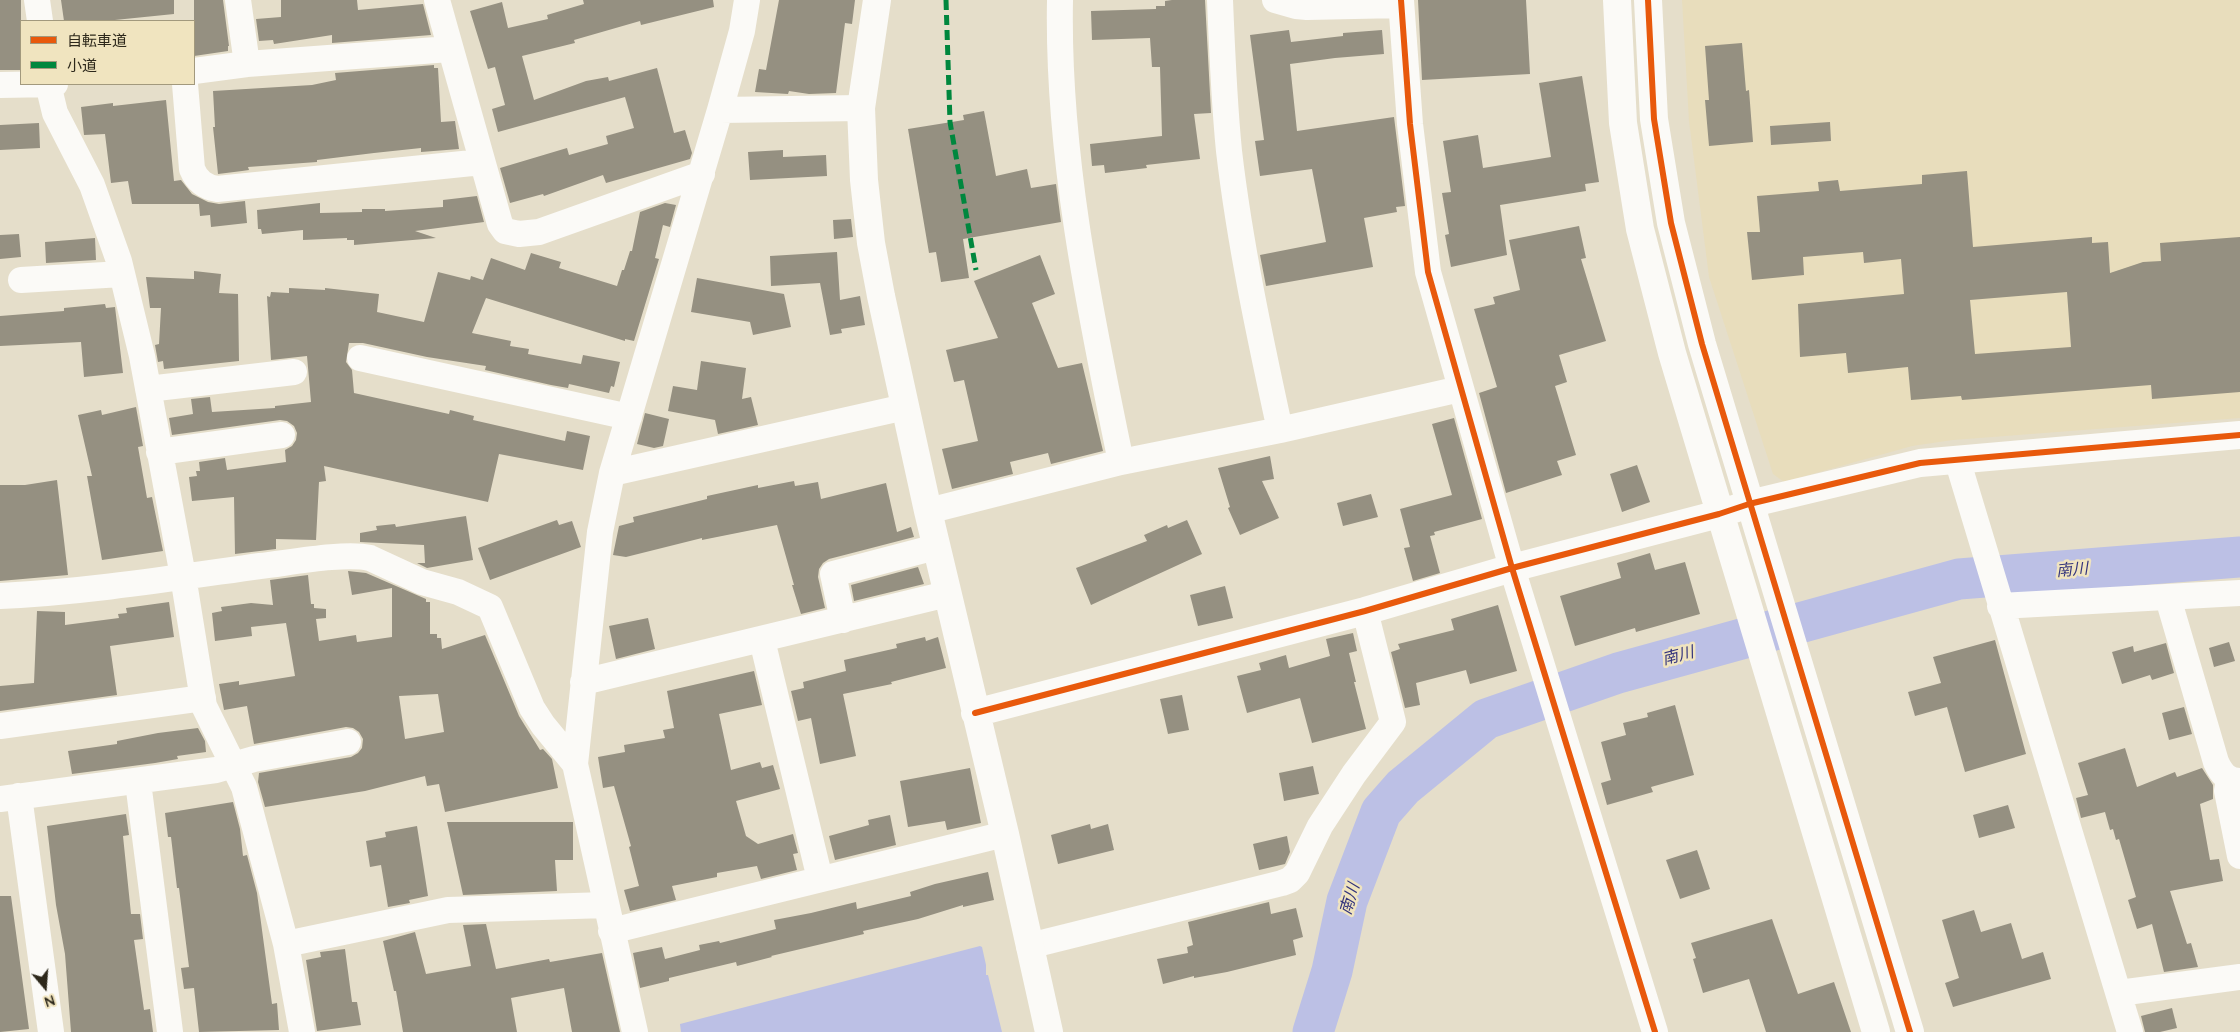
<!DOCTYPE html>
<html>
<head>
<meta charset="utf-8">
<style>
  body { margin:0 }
  #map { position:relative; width:2240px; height:1032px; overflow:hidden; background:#e5deca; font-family:Quicksand,"Noto Sans JP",sans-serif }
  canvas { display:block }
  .legend { position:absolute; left:20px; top:20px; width:175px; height:65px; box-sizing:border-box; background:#f0e4bf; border:1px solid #a2997d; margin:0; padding:6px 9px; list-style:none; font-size:15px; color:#2d281b }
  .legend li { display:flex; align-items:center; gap:10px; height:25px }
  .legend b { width:25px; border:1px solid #a2997d }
  .north { position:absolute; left:20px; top:962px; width:50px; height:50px; -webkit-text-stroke:4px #f0e4bf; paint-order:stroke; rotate:162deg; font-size:14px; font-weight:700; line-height:20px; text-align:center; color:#2d281b }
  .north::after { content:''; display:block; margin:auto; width:18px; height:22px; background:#2d281b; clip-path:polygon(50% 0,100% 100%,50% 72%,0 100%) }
</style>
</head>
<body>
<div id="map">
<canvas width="2240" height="1032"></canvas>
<ul class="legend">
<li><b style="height:6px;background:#e8590c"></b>自転車道</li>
<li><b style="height:6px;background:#00873e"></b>小道</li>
</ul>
<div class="north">N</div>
</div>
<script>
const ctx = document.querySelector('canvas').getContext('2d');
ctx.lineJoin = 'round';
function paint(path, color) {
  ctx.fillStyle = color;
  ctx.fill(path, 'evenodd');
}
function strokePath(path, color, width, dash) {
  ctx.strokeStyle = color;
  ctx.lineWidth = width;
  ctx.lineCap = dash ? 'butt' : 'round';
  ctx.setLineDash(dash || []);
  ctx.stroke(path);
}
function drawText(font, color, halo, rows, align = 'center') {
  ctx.font = font + ' Quicksand,"Noto Sans JP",sans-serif';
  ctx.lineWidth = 5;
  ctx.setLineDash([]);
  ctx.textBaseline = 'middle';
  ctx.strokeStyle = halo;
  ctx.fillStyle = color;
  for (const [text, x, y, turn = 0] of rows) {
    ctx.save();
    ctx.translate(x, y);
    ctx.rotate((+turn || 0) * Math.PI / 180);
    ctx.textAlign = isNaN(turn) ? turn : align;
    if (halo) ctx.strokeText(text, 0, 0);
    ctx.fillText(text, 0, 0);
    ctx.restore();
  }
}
paint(new Path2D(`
  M1682,0H2240V418L1953,440L1912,446L1784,482L1773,474L1709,277L1689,121Z`), '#e8ddbc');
paint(new Path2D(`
  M980,946L982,947L986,965V975H988L1002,1032H681L680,1024Z`), '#bcc0e5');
strokePath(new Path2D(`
  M1313,1032L1332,971L1347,901L1381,812L1403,787L1486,719L1618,673L1959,579L2240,557`), '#bcc0e5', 41);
paint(new Path2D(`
  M0,0H21V70H0Z
  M61,0H174V14L105,21H64Z
  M194,0H223L229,46H228V51L194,56Z
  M281,0H357L358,10L423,4L431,35L332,43V35L274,44L273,40L259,41L256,19L281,17Z
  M583,0H713L714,7L641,25L640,21L574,40L575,43L522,56L534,100L586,81L608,77L609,81L657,68L674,133L685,130L692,153L690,159L606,183L603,175L544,196L543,194L510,203L500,168L567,148L569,155L608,144L606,136L634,128L625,97L498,132L492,109L505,105L495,67L488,69L470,11L502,2L508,28L548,19L547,15L584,4Z
  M779,0H855L852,24L845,23L836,93L809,94L789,91L788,94L755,92L759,69L766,70Z
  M1172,0H1205L1211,113L1194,114L1200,159L1146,165L1147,168L1105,173L1104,165L1092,166L1090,144L1162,136L1160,67H1152L1150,38L1092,40L1091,11L1156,9V6H1165V1Z
  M1418,0H1526L1530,74L1422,80Z
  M1289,30L1291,42L1343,36V33L1382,30L1384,54L1335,58L1290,64L1297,131L1394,117L1405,206L1396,207L1397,212L1364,218L1373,267L1266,286L1260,255L1326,242L1312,169L1260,176L1255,141L1264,140L1250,35Z
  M1742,43L1746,91L1749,90L1753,142L1709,146L1705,100H1709L1705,46Z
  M434,65V68H438L441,122L455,121L459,149L421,152V148L374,153L317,160V162L248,167L249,170L242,171L218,174L213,127H215L213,91L312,85L336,80L335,73Z
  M1582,76L1599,182L1585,184L1586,191L1500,205L1507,255L1451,267L1445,235L1449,234L1442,193L1451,192L1443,141L1478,135L1483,168L1551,157L1539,83Z
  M166,100L174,181L181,180L192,194L208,202L219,204L245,201L247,223L211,227L210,215L200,216L199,204H132L128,181L111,183L105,134L84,135L81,107L113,103V106Z
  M984,111L996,176L1027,169L1031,188L1056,184L1061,222L963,239L969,278L941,282L936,252L929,253L908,129L964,120L963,115Z
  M1830,122L1831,141L1771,145L1770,126Z
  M39,123L40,148L0,150V125Z
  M783,150V157L826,155L827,176L750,180L748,152Z
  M1967,171L1973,247L2092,237V243L2108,242L2110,273L2143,262L2161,261L2160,243L2240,237V392L2152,399L2151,385L1962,400L1961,396L1911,400L1908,367L1848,373L1846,353L1800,357L1798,304L1904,294L1901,259L1864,263L1863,252L1803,257L1804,275L1752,280L1747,232H1760L1757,196L1819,191L1818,182L1838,180L1840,191L1922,184V175ZM2067,292L2071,347L1975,354L1970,300Z
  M477,196L484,222L415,231L436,238L354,245V240H347V238L303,240V230L262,234L261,229H258L257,210L320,203V213L362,212V209H385V211L443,207V200Z
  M665,203L676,205L670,227L663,225L655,258L659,259L634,341L625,339V341L486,298L472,333L511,341L510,346L529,349L528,354L581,364L583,355L620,362L614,387L611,386L609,393L569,384L568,388L551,385L485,370L486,366L427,357L363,343H349L346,362L352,370L354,393L449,414L450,410L474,416L473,420L565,441L567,431L590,436L583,470L499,454L488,502L324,466L326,481L319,482L316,540L276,539V549L235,554L234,497L192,501L189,477L197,476L196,471H200L199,462L225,458L227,470L286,462L285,450L292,446L296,440L297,433L294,426L287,421L280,420L172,435L169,418L193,414L191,399L210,397L212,412L275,408V406L311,402L307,356L271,360L267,296L270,297L271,292L289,293V288L325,290V288L379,294L377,312L424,322L438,272L470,280L471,276L483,280L491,258L525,270L531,253L561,262L559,268L617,286L622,270H624L630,251H632L640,212Z
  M851,219L853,237L834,239L833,220Z
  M1579,226L1586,258L1581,259L1606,341L1559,355L1567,382L1555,386L1576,455L1557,461L1562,475L1506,493L1479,393L1497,387L1474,309L1495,304L1493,297L1520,290L1509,240Z
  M19,234L21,257L0,259V235Z
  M95,238L96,260L46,263L45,242Z
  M837,252L840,300L860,296L865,325L841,329L842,333L830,335L820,283L771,286L770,256Z
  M1040,255L1055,294L1032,303L1058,368L1082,363L1103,451L1051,464L1048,453L1010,462L1013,474L952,489L942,449L978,441L964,380L954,382L946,350L998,338L974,281Z
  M194,271L221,274L219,293L238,294L239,361L164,369L163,361L158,362L155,345L159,344L161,308H150L146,277L194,279Z
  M697,278L784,294L791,327L753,335L750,322L691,312Z
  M105,304L106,308L115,307L123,373L84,377L81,342L0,346V316L64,311V308Z
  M701,361L746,368L742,399L751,397L758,425L718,434L715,420L668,411L673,386L697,390Z
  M136,407L143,446L138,447L147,498L152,497L163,551L102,560L87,476H92L78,415L101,410L102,415Z
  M645,413L669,419L663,446L654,448L637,444Z
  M1454,418L1482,519L1434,532L1435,535L1430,536L1440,573L1413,581L1404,548L1410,547L1400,509L1452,495L1432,424Z
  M1270,456L1274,479L1262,481L1279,518L1240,535L1228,508L1230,507L1218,468Z
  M1637,465L1650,502L1622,512L1610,474Z
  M57,480L68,575L0,581V485H25Z
  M794,481L795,486L818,482L821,499L886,483L897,532L911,527L914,537L829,559L823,563L819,569L818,577L825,608L801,614L792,585H794L777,525L702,540V538L626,557L613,555L619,526L634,522L633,517L707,499V496L758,485V488Z
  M1371,494L1378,517L1343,526L1337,503Z
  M466,516L473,560L427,568L417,563H425L424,545L360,542V533L377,530L376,526L395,524L396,527Z
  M557,520L559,525L572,521L581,547L490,580L478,548Z
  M1187,520L1202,554L1091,605L1076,568L1147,541L1144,535L1167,525L1168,528Z
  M1650,553L1655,570L1685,562L1700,614L1636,632L1635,628L1575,646L1560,596L1621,578L1617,563Z
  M918,567L924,584L854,601L851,585Z
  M348,571L366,573L426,599V602H430V634H437V638H441L442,649L485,635L519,716L540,750L543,749L552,759L558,788L445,812L439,784L427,786L425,776L365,791L265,807L258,782L259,773L351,757L358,753L362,748L363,739L359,732L353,728L346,727L254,744L247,706L224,710L219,684L239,681V685L295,676L286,623L251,627L252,636L215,641L212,613L222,611L221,607L251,603L273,605L270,580L308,575L311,604H314V608L326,609V618L316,619L319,641L356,635L357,642L392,637V588L352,595ZM438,694L444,732L405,739L399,696Z
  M1225,586L1233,618L1198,626L1190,595Z
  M169,602L174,637L110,646L117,695L0,711V686L34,683L37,611L65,612V625L119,618L118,614L127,613L126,608Z
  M1498,605L1517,671L1470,684L1466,670L1416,683L1420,705L1405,708L1391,652L1400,649L1398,644L1454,630L1451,619Z
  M648,618L655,649L616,659L609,626Z
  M1353,633L1357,651L1349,653L1356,682H1354L1366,729L1312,743L1300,698L1247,713L1237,676L1261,670L1259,663L1286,655L1289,668L1330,656L1326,639Z
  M925,637L926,641L938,637L946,668L891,682L892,684L843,694L856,756L820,764L811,718L798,721L791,691L804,688L803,682L846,671L844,660L897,648L896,644Z
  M1995,640L2026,754L1965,772L1947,707L1915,716L1908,692L1941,683L1933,657Z
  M2229,642L2235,661L2214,667L2209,648Z
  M2166,643L2174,673L2152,680L2150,675L2122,684L2112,652L2133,646L2134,652Z
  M754,671L762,705L719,714L731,770L760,762L762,768L773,765L780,789L736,801L746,836L758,844L793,834L798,853L793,854L797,870L761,879L757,866L717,873V877L672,886L676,900L630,911L624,890L639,886L629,847L631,846L614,786L603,788L598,757L625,752L624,745L665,738L663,730L674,728L667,691Z
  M1182,695L1189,730L1168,734L1160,699Z
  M1675,705L1694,775L1651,787L1653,792L1607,805L1601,783L1611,780L1601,742L1626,735L1623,723L1648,717L1647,713Z
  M2184,707L2192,734L2169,740L2162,713Z
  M198,728L205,741L206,752L177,756L178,759L155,763L72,774L68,751L117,744V741L158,733Z
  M2125,748L2137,787L2175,772L2177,777L2202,768L2213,785V799L2200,804L2210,860L2219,859L2223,881L2170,891L2187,944L2191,943L2198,967L2164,972L2152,924L2137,929L2128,900L2136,897L2119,839L2116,840L2113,829L2110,830L2105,812L2081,818L2076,798L2088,795L2078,763Z
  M1313,766L1319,794L1284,801L1279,773Z
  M970,768L981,823L947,830L945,821L908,827L900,781Z
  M233,802L240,829L243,856L247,855L257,893L272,1004L277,1003L279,1030L199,1032L194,988L184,989L181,968L189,967L179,888H177L171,837H168L165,813Z
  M2008,805L2015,828L1979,838L1973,815Z
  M126,814L129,835L123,836L131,914H140L143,939L134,940L144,1010L150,1009L153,1032H71L65,954L56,905L47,826Z
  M890,815L896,845L835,860L829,836L869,825L868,820Z
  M447,822H573V860H555L557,891L463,895Z
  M1090,824L1091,829L1108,824L1114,850L1058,864L1051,835Z
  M417,826L428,896L409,900L410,903L388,907L381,865L370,867L366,841L386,837L385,832Z
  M1287,836L1290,852L1285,864L1259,870L1253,844Z
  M1697,850L1710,889L1680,899L1666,860Z
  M988,872L994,900L963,907V905L918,919L863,931L864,934L771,956L772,957L737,966L736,962L669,978V981L640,988L633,953L662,947L665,959L700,950L699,945L719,941L720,943L776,929L774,920L811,913L856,902L857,909L911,896L910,892L935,884Z
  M0,896H11L29,1029L0,1032Z
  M1269,902L1271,914L1296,908L1303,937L1293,940L1296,955L1227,972L1194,978V976L1163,984L1157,959L1188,953L1187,947L1193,945L1188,922Z
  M1974,910L1981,932L2011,923L2022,959L2043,952L2051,979L1953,1007L1945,983L1959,978L1942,920Z
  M1772,919L1798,994L1834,982L1851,1032H1766L1749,979L1703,993L1693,959L1696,958L1691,943Z
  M486,924L496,969L549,959L550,962L602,953L620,1032H572L564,988L511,998L517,1032H403L396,991H394L383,941L415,932L426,974L471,966L463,925Z
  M345,949L352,1002H357L361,1025L317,1031L306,960L321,957L320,952Z
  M2172,1008L2177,1028L2160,1032H2145L2141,1016Z`), '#959081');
strokePath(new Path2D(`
  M37,0L40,21
  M238,0L247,64
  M437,0L500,224L505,231L519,234L539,232L702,174
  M1060,0C1057,156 1090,311 1121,462
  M1220,0C1222,50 1224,101 1229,151C1240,245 1260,338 1280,430
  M1275,0L1296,6L1307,7L1401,5
  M1401,0L1410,124L1428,272L1512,568L1655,1032
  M194,71L247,64L450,49
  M48,84L55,113L92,185L119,261L142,356L183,576L204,706L244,787L286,944L302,1032
  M185,84L192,169C197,181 205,187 217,189L482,162
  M0,85L55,84
  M720,110L861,108
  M21,280L122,274
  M360,358L629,417
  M148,389L294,372
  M159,452L282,435
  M1957,459L2130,1032
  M612,473L905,407
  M928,511L1121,462L1280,430L1460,389
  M0,596C87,592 174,578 260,566C288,563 345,552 370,558L422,582L458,592L490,607L532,708L543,725L575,764
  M2168,598L2216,762C2221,773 2227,781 2240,781
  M2000,606L2240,593
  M843,620L833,574L936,547
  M762,640L820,879
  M583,682L947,594
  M0,726L203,698
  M2229,779L2227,791L2240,856
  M138,782L170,1032
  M19,796L51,1032
  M0,799L216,770L254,759L348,742
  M611,931L1005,834
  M286,944L448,910L606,905
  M1029,946L1282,883L1290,880L1297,873L1320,826L1354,774L1393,722L1365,611
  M2119,993L2240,977
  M635,1032L575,764L600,532L612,473L720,110L742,31L747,0`), '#fbfaf7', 26);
strokePath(new Path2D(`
  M877,0L861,108L864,180L871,243L881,296L928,511L1005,834L1049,1032
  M1617,0L1623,123L1640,229L1672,353L1876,1032
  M1648,0L1654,119L1671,223L1702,344L1910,1032
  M975,713L1365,611L1512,568L1719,514L1749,504L1920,463L2240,435`), '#fbfaf7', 28);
strokePath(new Path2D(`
  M946,0L950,122L976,270`), '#00873e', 5, [10, 5]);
strokePath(new Path2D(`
  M1401,0L1410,124L1428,272L1512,568L1655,1032
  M1648,0L1654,119L1671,223L1702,344L1910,1032
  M975,713L1365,611L1512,568L1719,514L1749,504L1920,463L2240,435`), '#e8590c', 6);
drawText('italic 16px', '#33347c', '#f0e4bf', [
  ["南川",2072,570,-5],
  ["南川",1678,656,-15],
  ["南川",1350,899,-73]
]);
</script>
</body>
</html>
